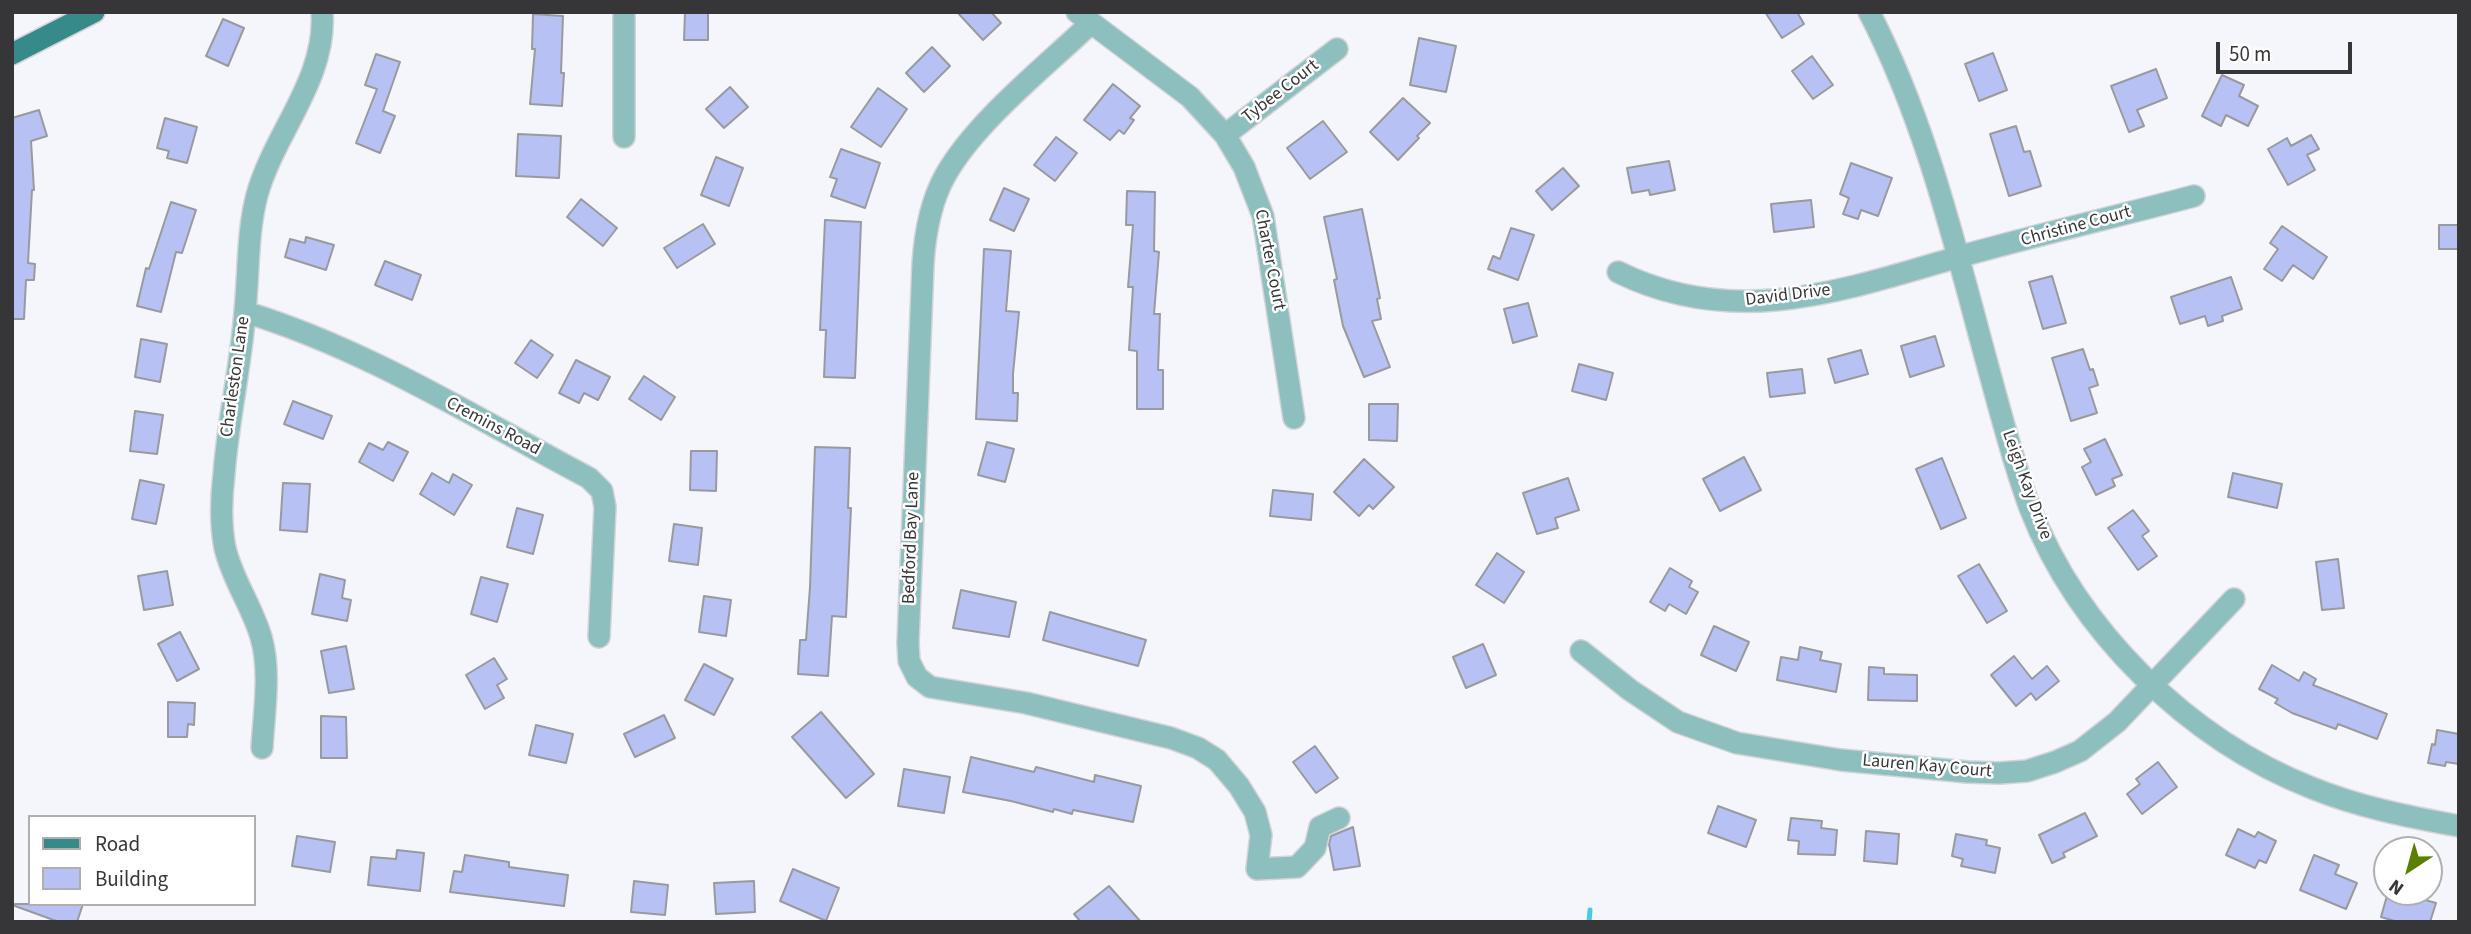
<!DOCTYPE html>
<html>
<head>
<meta charset="utf-8">
<style>
  body { margin:0 }
  #map { position:relative; width:2471px; height:934px; overflow:hidden; background:#f5f6fb; font-family:"Source Sans 3",sans-serif }
  canvas { display:block }
  .frame { position:absolute; inset:0; border:14px solid #363638; pointer-events:none }
  .legend { position:absolute; left:28px; top:815px; width:228px; height:91px; box-sizing:border-box; background:#fff; border:2px solid #afafaf; margin:0; padding:9px 12px; list-style:none; font-size:21px; color:#363638 }
  .legend li { display:flex; align-items:center; gap:14px; height:35px }
  .legend b { width:35px; border:2px solid #afafaf }
  .north { position:absolute; left:2373px; top:836px; width:70px; height:70px; box-sizing:border-box; background:#fff; border:2px solid #afafaf; border-radius:50%; rotate:216deg; font-size:19px; font-weight:700; line-height:28px; text-align:center; color:#363638 }
  .north::after { content:''; display:block; margin:auto; width:24px; height:32px; background:#598000; clip-path:polygon(50% 0,100% 100%,50% 72%,0 100%) }
  .scale { position:absolute; left:2216px; top:42px; width:136px; height:32px; box-sizing:border-box; border:4px solid #363638; border-top:0; padding-left:9px; font-size:21px; line-height:24px; white-space:nowrap; color:#363638; -webkit-text-stroke:5px #fff; paint-order:stroke }
</style>
</head>
<body>
<div id="map">
<canvas width="2471" height="934"></canvas>
<div class="frame"></div>
<ul class="legend">
<li><b style="height:9px;background:#368b8a"></b>Road</li>
<li><b style="height:19px;background:#b7c1f3"></b>Building</li>
</ul>
<div class="north">N</div>
<div class="scale">50 m</div>
</div>
<script>
const ctx = document.querySelector('canvas').getContext('2d');
ctx.lineJoin = 'round';
function strokePath(path, color, width, dash) {
  ctx.strokeStyle = color;
  ctx.lineWidth = width;
  ctx.lineCap = dash ? 'butt' : 'round';
  ctx.setLineDash(dash || []);
  ctx.stroke(path);
}
function paint(path, color) {
  ctx.fillStyle = color;
  ctx.fill(path, 'evenodd');
}
function drawText(font, color, halo, rows, align = 'center') {
  ctx.font = font + ' "Source Sans 3",sans-serif';
  ctx.lineWidth = 5;
  ctx.setLineDash([]);
  ctx.textBaseline = 'middle';
  ctx.strokeStyle = halo;
  ctx.fillStyle = color;
  for (const [text, x, y, turn = 0] of rows) {
    ctx.save();
    ctx.translate(x, y);
    ctx.rotate((+turn || 0) * Math.PI / 180);
    ctx.textAlign = isNaN(turn) ? turn : align;
    if (halo) ctx.strokeText(text, 0, 0);
    ctx.fillText(text, 0, 0);
    ctx.restore();
  }
}
strokePath(new Path2D(`
  M1589,922L1590,910`), '#47cce6', 5);
const building = new Path2D(`
  M685,12H708V40H684Z
  M957,12H991L1001,23L983,40Z
  M1765,12H1797L1804,24L1782,38Z
  M533,14L563,16L561,73H564L562,106L530,104L535,49H532Z
  M223,19L244,28L228,66L206,56Z
  M1419,38L1456,46L1446,92L1410,85Z
  M932,47L950,66L924,92L906,73Z
  M1993,53L2007,90L1979,101L1965,64Z
  M376,54L400,62L383,111L395,116L380,153L356,143L377,89L365,85Z
  M1812,56L1833,85L1813,99L1792,71Z
  M2156,69L2167,98L2137,110L2144,126L2129,132L2111,86Z
  M2222,75L2244,85L2239,96L2258,106L2248,126L2226,115L2221,126L2202,116Z
  M1113,84L1140,106L1130,118L1134,120L1124,134L1119,130L1110,140L1084,120Z
  M730,87L748,107L724,128L706,109Z
  M878,88L907,109L881,147L851,127Z
  M1403,98L1430,123L1417,136L1419,138L1398,160L1370,132Z
  M39,110L47,136L31,141L34,190H32L28,263L35,264L34,280H26L24,319H12V118Z
  M165,118L197,127L187,163L167,158L169,151L157,148Z
  M1323,121L1347,152L1310,179L1287,148Z
  M2016,126L2024,152L2030,151L2041,186L2009,196L1990,134Z
  M518,134L561,136L559,178L516,176Z
  M2311,135L2319,149L2307,155L2315,170L2288,185L2268,149L2287,138L2291,146Z
  M1056,137L1077,153L1055,181L1034,165Z
  M841,149L880,163L865,208L831,196L837,179L830,177Z
  M716,157L743,168L729,206L701,195Z
  M1669,161L1675,190L1650,195L1649,190L1632,193L1627,168Z
  M1851,163L1892,178L1878,216L1861,210L1858,219L1843,214L1849,198L1840,194Z
  M1563,168L1579,186L1552,210L1536,191Z
  M1004,188L1029,199L1014,231L990,220Z
  M1127,191L1155,192L1154,251L1159,252L1154,314H1160L1158,370H1163V409H1137V351L1129,350L1133,287H1128L1133,225H1126Z
  M581,199L617,228L603,246L567,217Z
  M1811,200L1814,227L1774,232L1771,204Z
  M171,202L196,210L182,253L176,252L161,312L137,306L146,268L149,269Z
  M1362,209L1380,298L1377,299L1381,319L1372,321L1390,367L1364,377L1343,326L1334,280L1337,279L1324,217Z
  M825,220L861,222L855,378L824,377L826,330H820Z
  M703,224L715,244L677,268L664,248Z
  M2439,225H2459V249H2439Z
  M2282,226L2327,257L2313,279L2293,265L2282,281L2264,269L2278,249L2270,243Z
  M1511,228L1534,235L1518,280L1488,269L1493,256L1500,259Z
  M306,237L334,245L326,270L285,257L290,239L305,243Z
  M984,249L1011,251L1006,311L1019,312L1013,374V393H1018L1017,421L976,419Z
  M385,261L421,275L412,300L375,285Z
  M2052,276L2066,323L2043,329L2029,282Z
  M2231,277L2242,309L2222,316L2223,321L2208,326L2205,316L2180,324L2171,297Z
  M1528,303L1537,336L1513,343L1504,309Z
  M1935,336L1944,366L1910,377L1901,346Z
  M141,339L167,344L160,382L135,377Z
  M531,340L553,355L537,378L515,363Z
  M2083,349L2090,370L2093,369L2098,385L2089,388L2097,413L2071,421L2052,358Z
  M1861,350L1868,374L1835,383L1828,359Z
  M576,360L610,377L598,400L584,393L579,403L559,393Z
  M1579,364L1613,373L1606,400L1572,391Z
  M1802,369L1805,393L1770,397L1767,373Z
  M644,376L675,397L661,420L629,399Z
  M293,401L332,416L323,439L284,424Z
  M1369,404H1398L1397,441L1369,440Z
  M135,411L163,415L157,454L130,451Z
  M2105,439L2122,475L2112,479L2115,486L2096,495L2082,467L2091,462L2084,449Z
  M388,442L408,452L393,481L359,462L369,443L383,450Z
  M987,442L1014,449L1005,482L978,475Z
  M815,447L850,448L848,508H851L846,617L832,616L828,676L798,674L800,640H806L810,587Z
  M691,451H717L716,491L690,490Z
  M1744,457L1761,490L1720,511L1703,479Z
  M1942,458L1966,518L1941,529L1916,469Z
  M1364,459L1394,487L1373,509L1369,505L1359,516L1334,492Z
  M432,473L449,483L453,474L472,485L454,515L420,494Z
  M2233,473L2282,484L2277,508L2228,497Z
  M1568,478L1579,510L1555,518L1558,528L1537,534L1523,493Z
  M140,480L164,485L156,524L132,519Z
  M283,483L310,484L307,532L280,530Z
  M1273,490L1313,494L1311,520L1270,516Z
  M517,508L543,515L533,554L507,547Z
  M2133,510L2149,531L2142,536L2157,556L2138,570L2108,528Z
  M674,524L702,528L698,565L669,561Z
  M1497,553L1524,572L1504,603L1476,585Z
  M2338,559L2344,608L2322,610L2316,562Z
  M1979,564L2007,611L1987,623L1958,576Z
  M1670,568L1692,581L1689,587L1698,592L1686,614L1669,604L1665,611L1650,602Z
  M167,571L173,605L144,610L138,576Z
  M320,574L345,580L342,598L351,600L347,621L312,614Z
  M481,577L508,584L497,622L471,614Z
  M961,590L1016,602L1009,637L953,628Z
  M704,596L731,600L726,636L699,632Z
  M1050,612L1146,640L1138,666L1043,640Z
  M1714,626L1749,642L1736,671L1701,655Z
  M180,632L199,669L177,681L158,644Z
  M1483,644L1496,675L1466,688L1453,657Z
  M346,646L354,689L329,693L321,651Z
  M1800,647L1822,652L1820,660L1841,664L1836,692L1777,680L1781,657L1798,660Z
  M2014,656L2032,679L2047,666L2059,681L2036,700L2031,693L2016,706L1991,675Z
  M494,658L507,679L497,685L504,698L485,709L466,675Z
  M704,664L733,679L714,715L685,700Z
  M2272,665L2299,681L2304,672L2316,679L2313,685L2387,714L2377,739L2338,724L2336,729L2292,713L2275,703L2278,699L2259,689Z
  M1869,667L1884,668V674L1917,675V701L1868,700Z
  M168,702L195,703L194,725L188,724L187,737H168Z
  M821,712L874,774L846,798L792,737Z
  M664,715L675,738L635,757L624,734Z
  M321,716L346,717L347,758H321Z
  M536,725L573,734L566,763L529,755Z
  M2437,730L2459,734V764L2446,762L2445,766L2428,763L2432,744L2435,745Z
  M1315,746L1338,778L1316,793L1293,762Z
  M971,757L1034,772L1036,767L1094,782L1095,775L1141,786L1133,822L1073,810L1072,814L1054,809L1053,812L1011,801L963,792Z
  M2158,762L2177,787L2142,814L2127,794L2140,784L2136,779Z
  M904,769L950,777L944,813L898,806Z
  M1718,806L1756,820L1746,847L1708,833Z
  M2085,813L2097,836L2063,853L2065,857L2052,863L2039,835Z
  M1791,818L1822,821L1821,828L1837,830L1835,855L1798,854L1799,841L1788,840Z
  M1353,827L1360,866L1334,870L1329,844L1331,836Z
  M2238,829L2255,837L2258,832L2276,841L2266,863L2259,860L2255,868L2226,855Z
  M1866,831L1899,834L1897,864L1864,861Z
  M1956,834L1987,840L1986,845L2000,848L1995,873L1961,866L1963,859L1952,856Z
  M297,836L335,842L330,872L292,866Z
  M397,850L424,853L420,891L368,885L371,857L396,859Z
  M465,855L509,862V867L568,875L564,906L450,892L454,871L462,872Z
  M2314,855L2339,865L2335,874L2357,883L2346,909L2300,890Z
  M793,869L839,888L826,921L780,901Z
  M634,881L668,885L665,915L631,912Z
  M754,881L755,912L716,914L714,883Z
  M1109,886L1141,922H1081L1074,914Z
  M2388,892H2420L2418,898L2436,903L2430,922H2398L2381,917Z
  M15,904H83L77,922H59L15,906Z`);
paint(building, '#b7c1f3');
strokePath(building, '#999a9e', 2);
const minor = new Path2D(`
  M624,12V137
  M1077,12L1190,97L1225,135L1244,167L1263,216L1294,418
  M1869,12C1927,124 1955,246 1988,367C2001,414 2013,462 2030,508C2078,631 2188,739 2312,788C2359,807 2409,817 2459,826
  M1090,24C1045,67 975,122 945,176C930,203 925,233 923,264L908,643L909,661L917,677L930,687L1026,703L1171,738L1198,748L1217,760L1239,786L1255,812L1261,835L1257,869L1297,867L1315,848L1320,827L1339,818
  M1225,135L1337,49
  M1618,272C1733,329 1842,291 1958,257C2036,235 2115,217 2194,196
  M245,312C367,349 477,419 589,478L602,491L605,507L599,637
  M1581,651L1630,690L1678,722L1737,743L1841,760L1968,772L1999,773L2027,771L2055,762L2080,751L2117,722L2234,599
  M262,748C264,712 271,671 261,637C252,606 232,579 225,548C220,523 221,499 224,474C228,420 241,366 245,311C249,272 247,233 257,195C274,133 327,79 322,12`);
const major = new Path2D(`
  M12,54L94,12`);
strokePath(minor, '#d3d3d8', 24);
strokePath(major, '#d3d3d8', 24);
strokePath(minor, '#8cbfbd', 21);
strokePath(major, '#368b8a', 21);
drawText('18px', '#363638', '#fff', [
  ["Tybee Court",1281,92,-38],
  ["Christine Court",2076,227,-15],
  ["Charter Court",1269,260,79],
  ["David Drive",1788,296,-7],
  ["Charleston Lane",236,377,-82],
  ["Cremins Road",493,427,28],
  ["Leigh Kay Drive",2026,485,70],
  ["Bedford Bay Lane",912,538,-88],
  ["Lauren Kay Court",1927,767,5]
]);
</script>
</body>
</html>
